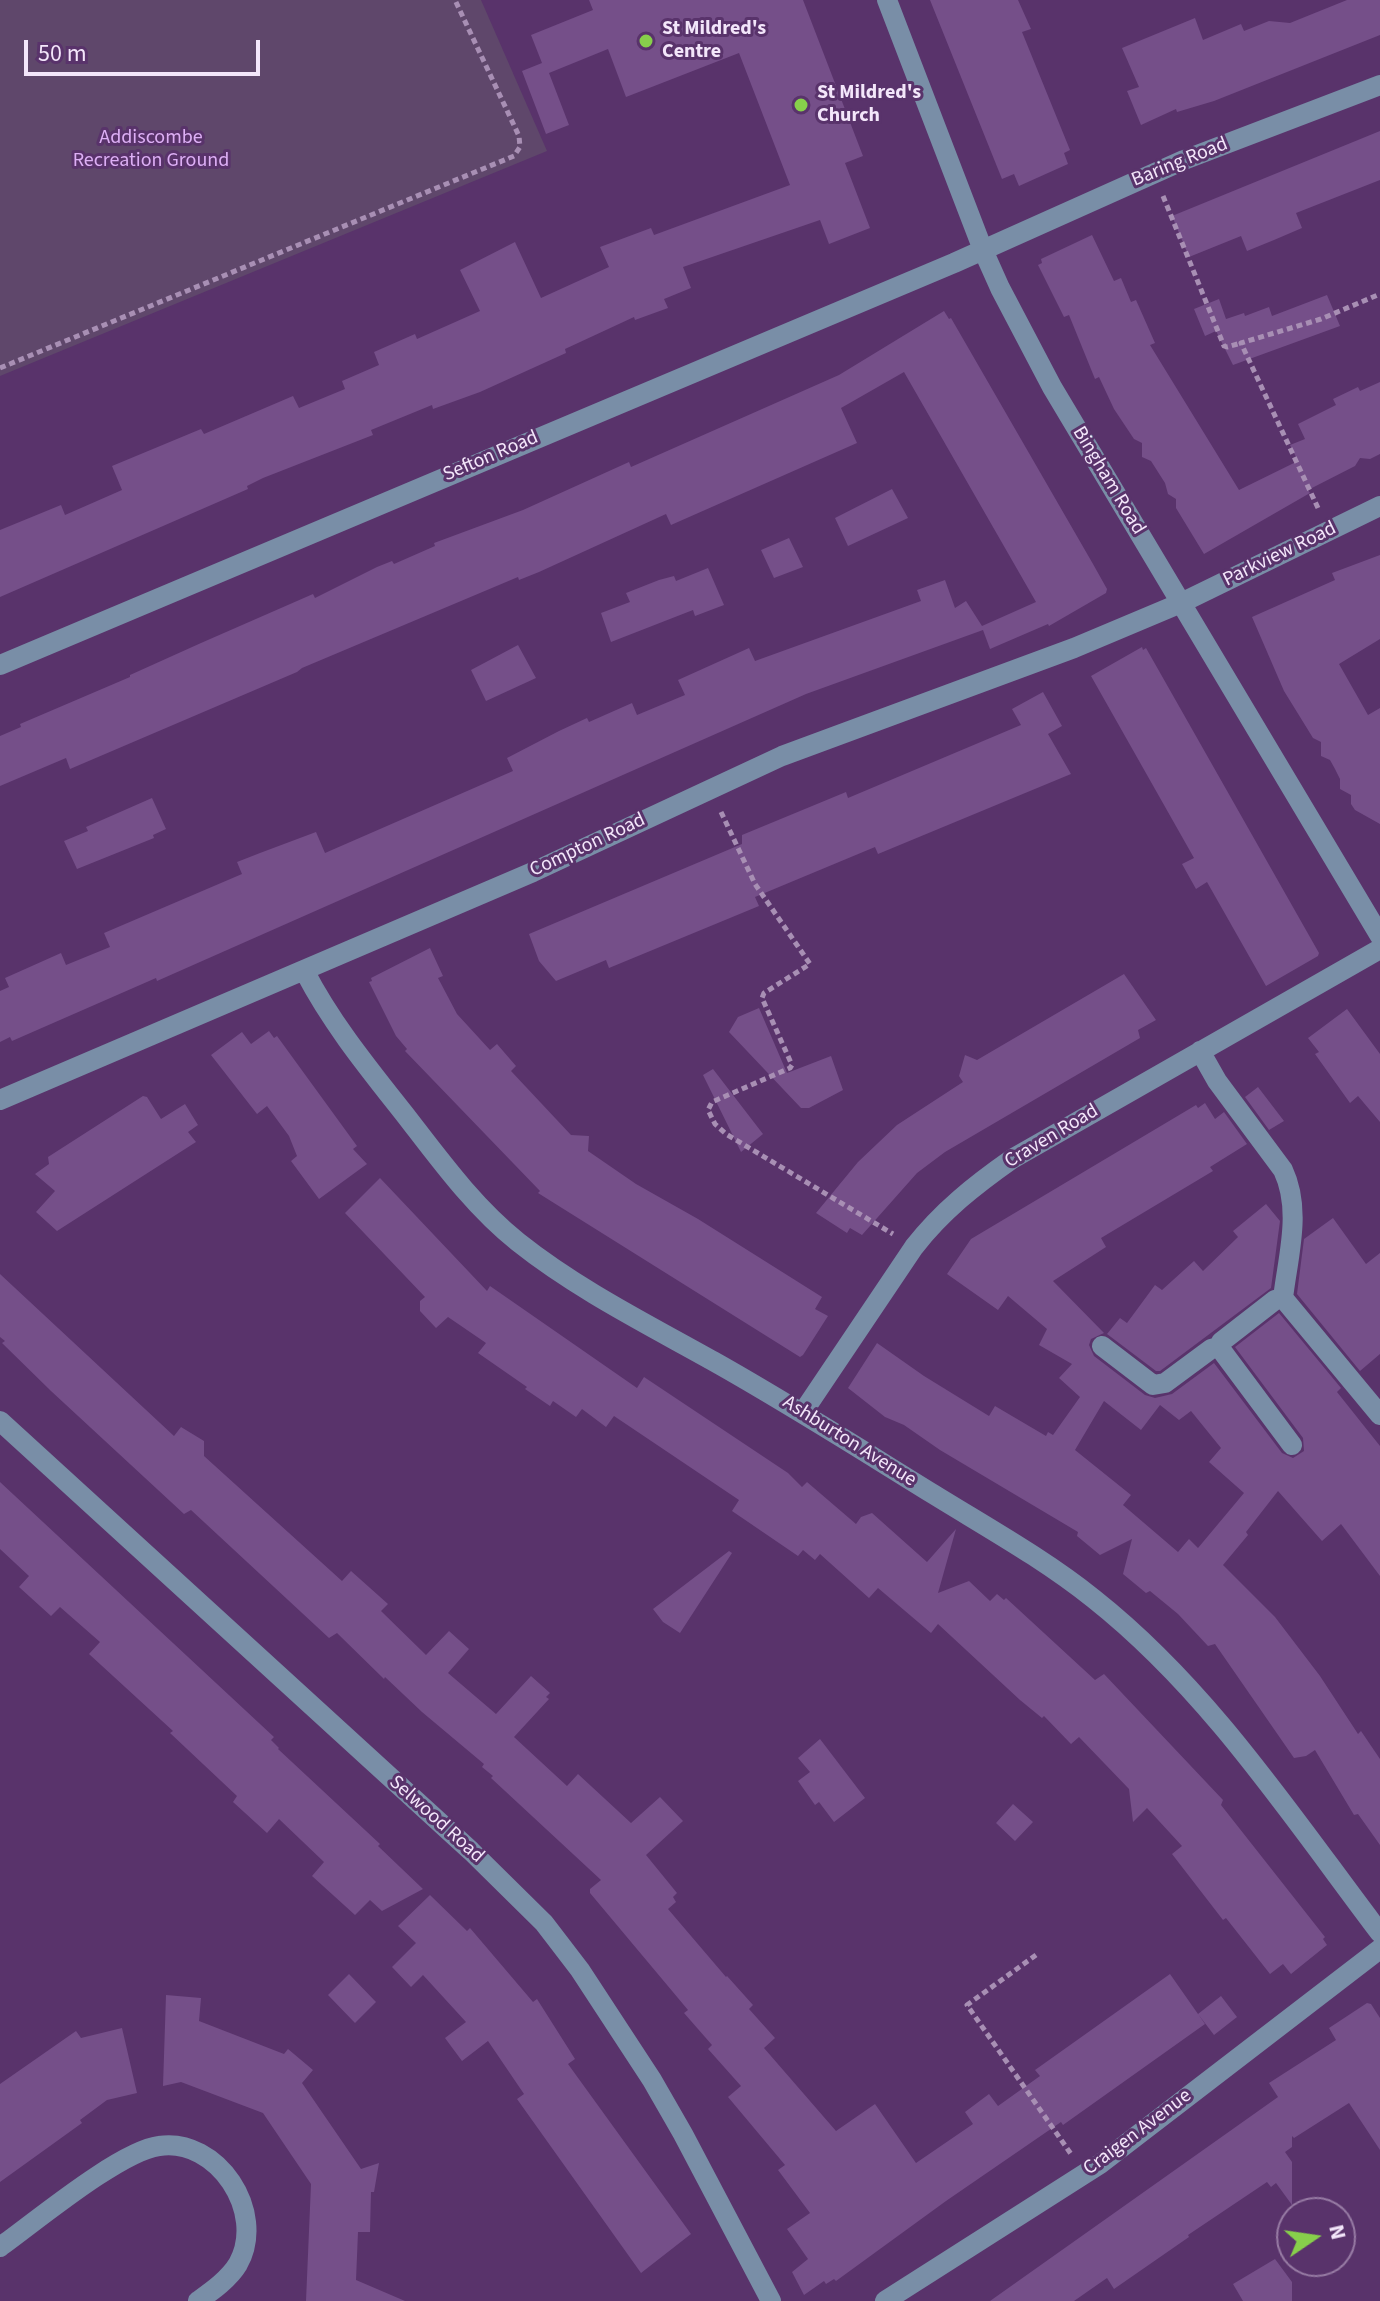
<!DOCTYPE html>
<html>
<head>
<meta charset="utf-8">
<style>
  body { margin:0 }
  #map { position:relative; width:1380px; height:2301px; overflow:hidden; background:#59336b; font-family:"Source Sans 3",sans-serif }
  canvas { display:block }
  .north { position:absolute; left:1276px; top:2197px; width:80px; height:80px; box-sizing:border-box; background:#59336b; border:2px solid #977ba4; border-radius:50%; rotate:77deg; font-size:22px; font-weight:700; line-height:32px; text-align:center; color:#f3e6fa }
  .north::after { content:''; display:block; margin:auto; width:28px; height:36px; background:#87cf4b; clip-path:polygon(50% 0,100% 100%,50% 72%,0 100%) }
  .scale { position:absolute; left:24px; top:40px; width:236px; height:36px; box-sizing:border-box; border:4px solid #f3e6fa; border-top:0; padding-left:10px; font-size:24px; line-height:28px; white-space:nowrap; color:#f3e6fa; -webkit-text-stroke:6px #59336b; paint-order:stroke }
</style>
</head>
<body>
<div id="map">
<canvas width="1380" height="2301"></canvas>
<div class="north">N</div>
<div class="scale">50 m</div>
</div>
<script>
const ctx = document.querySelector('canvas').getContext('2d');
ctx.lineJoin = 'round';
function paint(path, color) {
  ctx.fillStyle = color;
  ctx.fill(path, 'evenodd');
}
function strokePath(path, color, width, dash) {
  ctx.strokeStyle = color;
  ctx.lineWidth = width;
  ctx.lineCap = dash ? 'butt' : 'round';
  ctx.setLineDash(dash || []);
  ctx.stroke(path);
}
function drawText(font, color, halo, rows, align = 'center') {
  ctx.font = font + ' "Source Sans 3",sans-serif';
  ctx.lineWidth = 6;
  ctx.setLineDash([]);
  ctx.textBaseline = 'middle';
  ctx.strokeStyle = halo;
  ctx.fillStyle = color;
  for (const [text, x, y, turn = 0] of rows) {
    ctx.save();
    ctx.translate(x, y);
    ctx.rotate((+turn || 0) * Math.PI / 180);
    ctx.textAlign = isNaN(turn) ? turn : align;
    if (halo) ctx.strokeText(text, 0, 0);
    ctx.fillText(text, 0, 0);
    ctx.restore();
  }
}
paint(new Path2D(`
  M0,0H481L547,151L0,376Z`), '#5f476b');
paint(new Path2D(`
  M589,0H803L863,156L845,163L870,228L829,244L820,220L683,267L691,288L664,299L668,308L635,320L634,317L565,349L566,353L480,392L433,409L432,405L371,430L373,435L263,478L247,486L248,489L0,597V530L61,505L65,515L122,490L112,466L201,429L204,434L293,396L299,408L345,389L342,381L379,365L374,352L415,334L417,339L480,311L460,270L515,242L541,298L609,267L600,247L651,228L654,235L790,185L739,53L626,97L608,49L549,73L569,125L546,134L522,71L542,63L531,35L593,10Z
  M930,0H1018L1031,29L1022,32L1070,150L1064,153L1068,164L1019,186L1014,174L1002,179Z
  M1347,0H1380V35L1214,101L1177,112L1176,109L1141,125L1127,91L1139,87L1122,48L1195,18L1203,40L1241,24L1244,31L1269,21L1290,23Z
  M1380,131V180L1296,213L1302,228L1274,240L1247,251L1241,236L1189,257L1172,216Z
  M1092,235L1114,281L1121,278L1131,302L1136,300L1155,343L1150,345L1239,490L1298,461L1290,445L1305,439L1298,424L1336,405L1333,399L1358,387L1360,391L1380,382V454L1370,459L1360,458L1355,466L1308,490L1310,493L1204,554L1176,508V499L1168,494L1165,483L1151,461L1142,457V443L1134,439L1114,409L1099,377L1095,379L1069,315L1064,317L1038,265L1042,263L1041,259Z
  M1327,295L1340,326L1233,365L1216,331L1205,336L1194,309L1219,299L1226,319L1244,313L1245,316L1269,307L1272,316Z
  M944,311L949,319L951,318L1093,564L1107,589L1106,593L1049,626L1048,624L990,649L983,630L806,694L157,981L156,978L12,1041L10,1037L0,1042V991L9,987L5,978L61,953L66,965L110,947L104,933L242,874L237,862L260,853L316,832L325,853L513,771L507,758L559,731L587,718L589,722L632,703L637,715L685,695L678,680L749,648L755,661L921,601L917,590L945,580L955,608L966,601L982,626L1036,602L904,372L841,408L857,443L671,525L666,514L539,572L519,580L518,577L302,668L297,672L70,769L66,758L0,786V736L21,727L20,724L130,677V675L201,643L313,594L315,598L377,567L392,561L394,564L435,546L434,543L523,510L629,462L631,467L839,375Z
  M892,489L908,518L848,546L835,518Z
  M789,538L803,567L774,578L761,550Z
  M1380,555V639L1339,664L1368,715L1380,708V824L1355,810L1351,804V795L1340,789V779L1335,769L1330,760L1321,756V742L1313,738L1284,691L1252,617L1335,580L1332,573Z
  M708,568L724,605L695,616L693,610L611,642L601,613L630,602L626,593L659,580L674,576L676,581Z
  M518,645L536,678L486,701L471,670Z
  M1142,647L1143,650L1146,648L1319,953L1318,956L1266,986L1207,882L1196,889L1182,864L1194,858L1091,676Z
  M1043,692L1062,726L1048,734L1071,774L878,854L875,847L755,897L759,906L609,968L606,960L556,981L539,961L529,934L742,844V835L846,792L848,798L1021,725L1012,709Z
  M152,798L166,829L153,835L154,838L77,869L64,841L88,831L86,827Z
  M430,948L443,976L438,978L457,1014L490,1050L497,1044L516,1066L511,1071L571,1135L589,1136L588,1151L636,1184L698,1219L822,1297L815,1309L828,1316L803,1355L800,1357L538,1193L540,1191L405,1051L407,1049L396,1036L369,982L372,981L371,978Z
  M1124,974L1156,1020L1138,1030L1140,1038L945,1152L917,1173L862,1235L850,1228L847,1233L816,1213L858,1162L897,1125L963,1082L959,1076L965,1055L977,1060Z
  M759,1008L787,1073L831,1056L843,1090L809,1108H801L729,1032L738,1017Z
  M1347,1009L1380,1054V1122L1358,1096L1350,1103L1315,1054L1319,1052L1308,1038Z
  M269,1031L274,1038L277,1036L357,1146L353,1149L367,1164L319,1199L291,1161L297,1156L289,1136L267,1106L257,1114L211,1055L242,1032L251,1044Z
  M713,1069L763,1134L741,1152L703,1075Z
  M1258,1087L1284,1121L1269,1130L1245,1097Z
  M143,1096L147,1097L161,1119L185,1104L198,1125L188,1132L196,1142L57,1231L36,1212L55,1191L35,1174L49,1164L48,1157Z
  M1205,1103L1215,1119L1224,1112L1247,1144L1210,1167L1213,1171L1101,1238L1106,1247L1053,1281L1104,1333L1091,1339L1089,1345L1094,1356L1145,1395L1155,1398L1172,1394L1214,1363L1282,1453L1293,1458L1304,1451L1303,1438L1235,1347L1279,1313L1341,1388L1337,1392L1380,1446V1576L1341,1524L1322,1541L1278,1491L1246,1532L1248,1535L1223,1565L1275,1617L1320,1676L1358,1734L1361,1731L1380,1759V1845L1358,1814L1354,1815L1315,1750L1306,1756L1294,1758L1215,1644L1208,1646L1178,1614L1150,1591L1146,1593L1123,1574L1132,1539L1100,1555L1077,1536L1078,1532L940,1450L904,1425L885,1417L848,1388L877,1343L924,1376L989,1416L995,1406L1046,1436L1048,1432L1053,1435L1080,1397L1059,1378L1072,1364L1039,1345L1047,1329L1008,1296L998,1310L947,1274L971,1239L1196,1105L1198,1108ZM1104,1401L1141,1430L1160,1405L1179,1420L1191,1411L1221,1448L1209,1462L1244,1493L1198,1548L1189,1539L1178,1552L1123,1505L1131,1495L1075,1450Z
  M380,1178L487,1291L490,1286L637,1388L644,1377L788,1473L802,1487L807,1482L856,1524L861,1517L872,1513L927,1562L956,1529L938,1593L969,1581L990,1601L997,1594L1004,1600L1006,1598L1095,1680L1104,1674L1223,1800L1221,1805L1325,1937L1323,1939L1327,1945L1291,1974L1283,1964L1270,1974L1226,1918L1223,1920L1172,1854L1182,1846L1147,1808L1133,1822L1129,1789L1079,1737L1071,1744L1044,1716L1042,1718L1020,1700L938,1624L931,1633L878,1588L869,1598L820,1554L815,1560L803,1550L798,1556L732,1511L739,1500L614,1416L606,1427L582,1409L576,1417L553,1401L550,1406L525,1389L527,1387L478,1353L486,1343L448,1317L436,1328L420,1311V1301L425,1297L345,1213Z
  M1266,1204L1280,1221L1271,1288L1160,1371H1156L1107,1334L1120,1318L1127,1323L1155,1285L1162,1290L1194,1261L1203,1271L1238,1237L1233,1231Z
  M1333,1218L1366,1264L1380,1253V1354L1360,1371L1297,1294L1304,1239Z
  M0,1274L174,1436L181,1427L204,1441V1456L342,1581L351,1571L388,1604L381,1611L426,1655L449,1631L469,1649L448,1673L496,1714L531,1676L550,1693L546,1697L549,1699L514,1737L567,1786L578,1774L631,1823L660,1797L683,1821L646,1855L677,1893L673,1897L676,1902L668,1909L726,1977L727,1976L753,2005L749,2009L775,2038L764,2048L836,2131L875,2104L916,2163L973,2124L965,2112L989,2094L998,2106L1040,2076L1035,2070L1170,1974L1205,2024L1063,2125L1061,2122L946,2201L836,2281L834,2279L826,2284L824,2281L804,2295L792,2272L808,2259L787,2229L810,2213L778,2170L785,2165L728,2097L741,2086L708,2049L712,2045L684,2013L688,2010L590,1893V1889L601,1880L491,1778L493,1776L482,1767L484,1764L422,1712L385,1677L384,1679L337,1633L329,1638L191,1510L184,1514L51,1391L2,1343L5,1341L0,1337Z
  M0,1482L274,1737L271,1740L279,1748L278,1749L380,1844L378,1846L423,1889L382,1911L370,1900L355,1915L312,1876L324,1862L279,1819L267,1833L233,1802L237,1796L170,1733L173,1731L89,1654L100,1642L60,1607L51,1616L19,1587L29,1576L0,1549Z
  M729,1551L732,1553L680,1633L663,1622L653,1609Z
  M820,1739L865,1798L834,1822L819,1802L815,1805L798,1781L810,1772L798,1758Z
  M1013,1804L1033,1822L1015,1841L996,1823Z
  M430,1895L467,1931L470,1928L533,2002L537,1999L575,2059L568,2064L691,2234L641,2273L517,2099L524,2094L488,2041L462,2061L445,2038L466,2022L423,1975L411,1987L392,1967L416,1943L398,1926Z
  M349,1974L376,2002L355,2023L328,1995Z
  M166,1995L201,1998L199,2021L284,2054L288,2049L313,2070L302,2083L361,2169L379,2163L374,2192H371L370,2232H358L356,2280L405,2301H306L311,2184L263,2113L181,2082L163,2086Z
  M1221,1996L1237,2017L1214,2035L1198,2014Z
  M1367,2003L1371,2004L1380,2018V2150L1349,2103L1294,2138L1292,2136V2147L1285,2152L1292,2162V2205L1276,2183L1271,2187L1267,2182L1188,2235L1189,2237L1114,2289L1107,2278L1074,2301H990L1278,2097L1269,2083L1336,2040L1329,2028Z
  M122,2028L137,2093L107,2100L80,2120L82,2123L0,2182V2084L76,2031L81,2038Z
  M1275,2259L1292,2282V2301H1243L1233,2284Z`), '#754f89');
strokePath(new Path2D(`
  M1163,196L1224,346L1227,347L1241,343
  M0,368L514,156L520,147L519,136L455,0
  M1318,508L1241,343L1321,319L1380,294
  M721,812L755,884L810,964L764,993L762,998L792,1065L790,1068L712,1102L708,1110L715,1124L726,1134L893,1234
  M1036,1955L967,2005L1071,2154`), '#a88fb4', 5, [6, 4]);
strokePath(new Path2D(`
  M887,0L983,250L1000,288L1052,387L1380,936
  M0,665L954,263L1184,160L1380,85
  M305,972C332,1024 369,1069 406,1116C440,1160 474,1207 518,1242C577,1289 647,1324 713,1361C788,1403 860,1449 933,1494C988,1528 1044,1559 1094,1599C1209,1690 1292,1817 1380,1933
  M1200,1051L1217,1081L1283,1170C1302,1210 1288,1256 1283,1298
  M0,1100L533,872L782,756L1074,648L1181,603L1380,506
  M1102,1346L1153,1385L1165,1383L1211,1349L1219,1347
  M803,1412L914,1247C942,1211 975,1185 1012,1159L1380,949
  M0,1421L471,1851L544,1923L580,1970L652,2080L683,2134L771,2301
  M1292,1445L1219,1347L1221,1342L1275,1300L1283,1298L1380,1415
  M0,2247C35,2222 120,2151 159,2146C217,2137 267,2212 238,2264C229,2279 212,2291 198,2301
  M885,2301L1100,2164L1380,1949`), '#798ea7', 20);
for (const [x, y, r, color] of [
  [646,41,8,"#87cf4b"],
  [801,105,8,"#87cf4b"]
]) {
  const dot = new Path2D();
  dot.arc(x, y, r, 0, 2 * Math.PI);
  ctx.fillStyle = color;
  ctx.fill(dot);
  strokePath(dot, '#59336b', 3);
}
drawText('bold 20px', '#f3e6fa', '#59336b', [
  ["St Mildred's",662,30],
  ["Centre",662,53],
  ["St Mildred's",817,94],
  ["Church",817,117]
], 'left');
drawText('20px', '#ddaff5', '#59336b', [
  ["Addiscombe",151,139],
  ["Recreation Ground",151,162]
]);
drawText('20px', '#f3e6fa', '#59336b', [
  ["Baring Road",1180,163,-22],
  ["Sefton Road",491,457,-23],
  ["Bingham Road",1108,481,59],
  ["Parkview Road",1280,555,-26],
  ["Compton Road",588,846,-25],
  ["Craven Road",1052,1137,-31],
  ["Ashburton Avenue",849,1442,32],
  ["Selwood Road",436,1820,42],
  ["Craigen Avenue",1138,2133,-37]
]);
</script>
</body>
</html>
